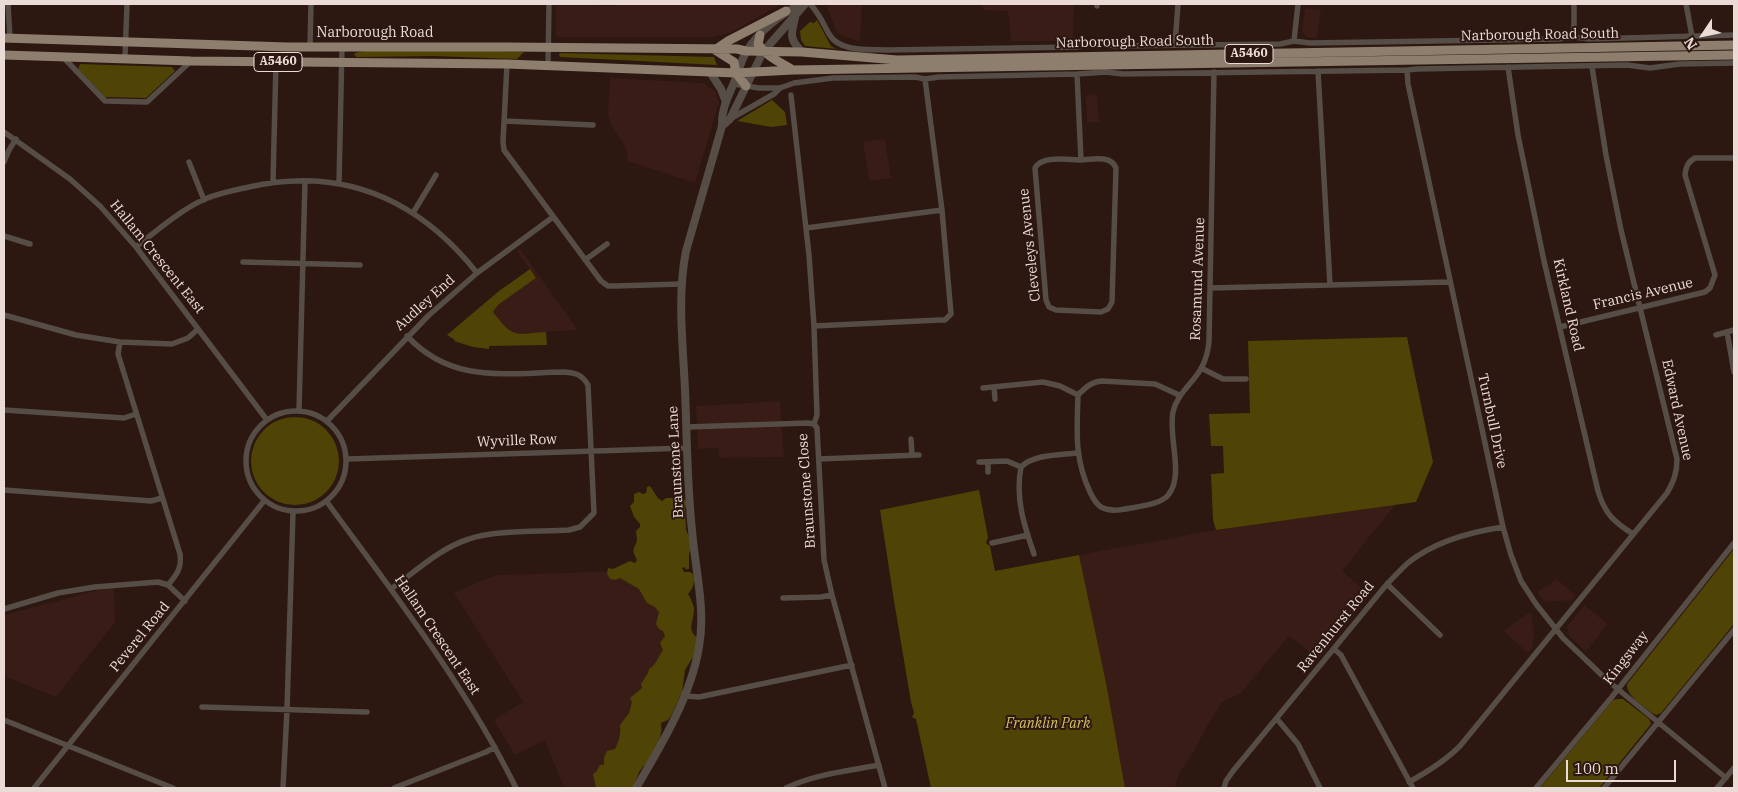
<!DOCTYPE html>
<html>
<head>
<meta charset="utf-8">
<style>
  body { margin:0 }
  #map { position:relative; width:1738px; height:792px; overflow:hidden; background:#2c1711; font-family:"IBM Plex Serif",serif }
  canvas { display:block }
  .frame { position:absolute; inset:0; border:5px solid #ebdbd7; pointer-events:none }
  .north { position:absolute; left:1678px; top:10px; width:50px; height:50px; -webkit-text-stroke:4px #2c1711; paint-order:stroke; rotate:236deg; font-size:14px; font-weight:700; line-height:20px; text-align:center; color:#ebdbd7 }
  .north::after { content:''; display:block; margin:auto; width:18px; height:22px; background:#ebdbd7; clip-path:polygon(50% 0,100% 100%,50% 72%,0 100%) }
  .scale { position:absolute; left:1566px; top:760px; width:110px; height:22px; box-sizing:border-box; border:2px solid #ebdbd7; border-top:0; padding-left:6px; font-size:15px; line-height:18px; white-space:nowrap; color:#ebdbd7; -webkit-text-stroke:4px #2c1711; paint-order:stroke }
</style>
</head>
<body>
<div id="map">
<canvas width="1738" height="792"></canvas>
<div class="frame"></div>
<div class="north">N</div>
<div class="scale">100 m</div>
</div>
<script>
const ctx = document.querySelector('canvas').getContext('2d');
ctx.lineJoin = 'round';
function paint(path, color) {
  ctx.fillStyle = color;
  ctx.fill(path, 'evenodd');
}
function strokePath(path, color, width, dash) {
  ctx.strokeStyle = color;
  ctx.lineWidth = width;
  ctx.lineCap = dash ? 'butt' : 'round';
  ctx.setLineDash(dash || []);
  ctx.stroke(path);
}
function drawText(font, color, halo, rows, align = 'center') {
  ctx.font = font + ' "IBM Plex Serif",serif';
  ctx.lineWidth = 4;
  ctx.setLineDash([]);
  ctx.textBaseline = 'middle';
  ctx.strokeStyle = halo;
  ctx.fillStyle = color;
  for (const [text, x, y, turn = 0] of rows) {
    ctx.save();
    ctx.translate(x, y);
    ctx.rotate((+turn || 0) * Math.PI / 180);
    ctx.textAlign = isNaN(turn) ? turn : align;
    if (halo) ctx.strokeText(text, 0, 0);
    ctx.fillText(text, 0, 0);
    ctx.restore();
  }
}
paint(new Path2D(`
  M616,4H781L732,32L715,37H558L556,35V5L616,6Z
  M829,4H862L860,42L837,33L827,7Z
  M983,4H1074L1073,41H1011L1008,11L983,10Z
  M1305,8L1321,10L1317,38L1306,37L1302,31Z
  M610,78L703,83L715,91L719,102L695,183L628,161L626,148L611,125L608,113Z
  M1097,94L1099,122H1087L1086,95Z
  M885,139L891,178L869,181L863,142Z
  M520,249L578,330L513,334L507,330L493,312L498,305L536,278L517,251Z
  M780,401L784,457L719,458L718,448L698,449L696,406Z
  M1396,504L1342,571L1370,595L1318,659L1289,636L1240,694L1222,702L1207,726L1193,753L1178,776L1175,788H1125L1079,555L1216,530Z
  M658,570L668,647L600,788H564L545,740L515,755L494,720L523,702L454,593L480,581L497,575Z
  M1557,579L1575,595L1572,600L1544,602L1537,592Z
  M114,586L115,622L56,697L4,676V615Z
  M1584,605L1608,624L1586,651L1569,636L1567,627Z
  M1530,612L1532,615L1534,639L1532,648L1528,653L1503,631Z`), '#391c15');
paint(new Path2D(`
  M817,20L831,46L837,49L805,46L801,40L800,31L810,22L814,23Z
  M478,50L524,52L517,59L434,56L356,57L354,54C363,47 460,50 478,50Z
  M560,53L714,57L717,65L560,57L559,55Z
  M80,64L172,67L175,71L146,98L105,97L78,69Z
  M772,100L785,112L787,125L771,127L737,121Z
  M530,269L536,278L498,305L493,312C514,339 513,334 546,332L547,345L489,346V349L473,347L454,341L455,340L447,335L499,291Z
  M1407,337L1433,462L1416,502L1216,530L1213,520L1211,474L1224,473L1223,446H1211L1209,414L1250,413L1248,341Z
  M251 461a44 44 0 1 1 88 0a44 44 0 1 1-88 0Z
  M650,486L658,498L662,501L666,498H672L676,501L682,498L688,502L685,508L686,530L692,543L689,554V569H686L684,567L682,568L684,572H690L693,574C695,582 694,587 688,594C690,597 694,605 694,609C694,621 686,630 698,638V649L685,670L682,692L671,716L668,720L661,723C663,735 656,754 648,763C646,765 643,766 642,768C638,772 636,781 633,786L631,788H596L593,774L596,772L600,765H604V758L607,751L615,749C619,741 621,735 620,725L629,713L632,702L630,698L642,688L641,684L648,673L649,669L654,665L663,650L660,643L665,636L663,631L659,629L656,624L659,612L655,607L647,603L639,589L620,578L615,580L610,579L607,574L608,568L613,569L630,561L635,563L637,560C631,547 634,551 637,540C637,537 636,534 636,531L640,527V524L634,517L630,506L634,502V494L639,492L643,494L646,493L647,487Z
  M979,490L988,537L986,543L990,546L995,571L1079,555L1106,683L1125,788H931L916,719L912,717L914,713L911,702L894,601L880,510Z
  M1734,549V624L1661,713L1656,715L1652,713C1644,706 1626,696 1627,684Z
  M1617,699H1623L1649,719L1651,724L1599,788H1540L1603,712L1613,700Z`), '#4f4305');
strokePath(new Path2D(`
  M8,4L10,38
  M810,4C819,13 823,23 829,34C840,53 870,49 888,50L1076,47C1090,43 1100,43 1115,46L1280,44L1294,41L1310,43L1558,39L1574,37L1589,39L1734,35
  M1574,4V37
  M1686,4L1692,36
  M1097,6V4
  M1294,41L1298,4
  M1175,45L1178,4
  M310,46L311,4
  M63,57L105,101L147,102L191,61
  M125,58L127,4
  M507,64L503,142L504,150L601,281L608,286H615L681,284
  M548,66L549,4
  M1508,67L1518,135L1544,261L1598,491C1605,514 1614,522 1633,534
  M1407,70L1408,84L1503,527L1511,555L1521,581L1536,604L1563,638L1608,681L1726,778
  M1318,71L1330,285
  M1077,74L1081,160C1068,160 1042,155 1035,168L1046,300L1049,307L1056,310L1101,312L1108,309L1112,302L1116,168C1111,155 1093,159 1081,160
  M734,84L759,88H780L794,83L833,78L915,77L925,79L939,77L1077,74L1106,72L1123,74L1407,70L1417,69L1627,65L1650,68L1680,64L1734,63
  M791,95L809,255L814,326L817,415L814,424L817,428L824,560L832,595L885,788
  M730,119L774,94L780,88
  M504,121L593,125
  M4,132L70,179L100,206L136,247L267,420
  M4,162L9,150L16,139
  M189,162L204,200
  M273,181L276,62
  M339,184L342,46
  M413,213L436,175
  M806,228L942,210
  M4,236L30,244
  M136,247C156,231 182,209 205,199C219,193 235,190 249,187C344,166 418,199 477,273
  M585,260L607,244
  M243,262L360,265
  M1211,288L1450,282
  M4,315L76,335L120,342L172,344L188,338L198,329
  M814,326L940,320H945L951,314L942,210L925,79
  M1560,327L1705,292L1710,288L1715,275L1685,175C1686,166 1688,162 1695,158H1734
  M1727,332L1734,372
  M1716,335L1734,330
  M120,342L118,354L180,554C182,568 177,574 168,585
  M1201,368L1223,379H1246
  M994,387L995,399
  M983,388L1043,382L1060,386L1078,395C1086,387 1091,382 1102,381L1155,384L1179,395
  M1078,395C1077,431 1074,458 1090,492C1093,498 1095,503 1101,507C1110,512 1121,510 1131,508C1142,506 1162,504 1169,494C1184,474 1168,437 1173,412C1177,393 1193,384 1202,367C1206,359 1208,351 1209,342L1214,72
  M4,410L124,418L136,414
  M246 461a50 50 0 1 1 100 0a50 50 0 1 1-100 0Z
  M299,411L305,181
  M327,421L428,316L477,273L553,217
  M687,427L808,423L814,424
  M911,439L912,455
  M347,459L688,448
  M819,459L919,455
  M979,462L1007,461L1021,467
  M988,472V462
  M4,490L151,501L162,498
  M327,502C394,594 466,686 516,788
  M992,543L1028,535
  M1034,554C1024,525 1015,498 1021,467C1034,454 1060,455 1077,453
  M1387,584L1440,635
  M391,589C415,572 440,548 469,539C495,530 540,532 569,530L580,527L594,513L588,385C582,375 577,373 564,372C504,373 452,384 407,336
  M783,598L821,597L832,595
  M4,609L58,593L95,587L158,582L168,585L185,601
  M1334,649L1341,655L1413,788
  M684,696L699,697L852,665
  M202,707L367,712
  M1277,719L1298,744L1320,788
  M4,720L173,788
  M1409,782C1429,771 1445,761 1460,746L1667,493C1674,481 1677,472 1677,459L1621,230L1606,155L1592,67
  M34,788L264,501
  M283,788L287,710L293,512
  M394,788L486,752L495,747
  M786,788C815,774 848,771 879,765
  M1224,788L1226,781L1233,771L1387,584C1394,577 1401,569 1409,562C1436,541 1470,532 1503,527
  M1536,788L1611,698L1734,543
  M1604,788L1734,630
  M1717,788L1734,768`), '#554d46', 5.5);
strokePath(new Path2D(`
  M795,18C791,34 789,39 802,52
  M710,72L721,89L726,102
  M722,126L730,119L763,52L805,4
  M636,788C661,746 691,696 699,647C706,609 695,569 692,530C687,484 687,437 685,390C683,344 677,296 686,251L722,126C721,111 727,99 733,85C738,74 740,63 746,52C758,32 781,14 801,4`), '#554d46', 8);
strokePath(new Path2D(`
  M760,35L758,44C767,57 780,62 793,70
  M4,38L288,47H507L737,49L746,51L802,52L897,60L1734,45
  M715,50L728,41L786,11
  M715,50L734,62L736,73L746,86
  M4,55L191,61L507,64L736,73L793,70L1734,55`), '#8e7e6d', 9);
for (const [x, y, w] of [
  [1249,54,48],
  [278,62,48]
]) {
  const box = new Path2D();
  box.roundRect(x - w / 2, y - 9.5, w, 19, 4);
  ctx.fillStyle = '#2c1711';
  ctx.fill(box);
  strokePath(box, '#ebdbd7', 1);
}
drawText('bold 12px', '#ebdbd7', null, [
  ["A5460",1249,54],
  ["A5460",278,62]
]);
drawText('14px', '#ebdbd7', '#2c1711', [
  ["Narborough Road",375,33],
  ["Narborough Road South",1540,35,-1],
  ["Narborough Road South",1135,42,-1],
  ["Cleveleys Avenue",1030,245,-96],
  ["Hallam Crescent East",157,257,51],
  ["Rosamund Avenue",1198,279,-88],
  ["Francis Avenue",1643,294,-13],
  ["Audley End",425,303,-42],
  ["Kirkland Road",1568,305,77],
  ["Edward Avenue",1677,410,78],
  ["Turnbull Drive",1492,421,78],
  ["Wyville Row",517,441,-2],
  ["Braunstone Lane",676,462,-93],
  ["Braunstone Close",807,491,-94],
  ["Ravenhurst Road",1336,627,-51],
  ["Hallam Crescent East",437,635,56],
  ["Peverel Road",140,637,-51],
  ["Kingsway",1626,658,-52]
]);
drawText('italic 14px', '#d5c15e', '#2c1711', [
  ["Franklin Park",1048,724]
]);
</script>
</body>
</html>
